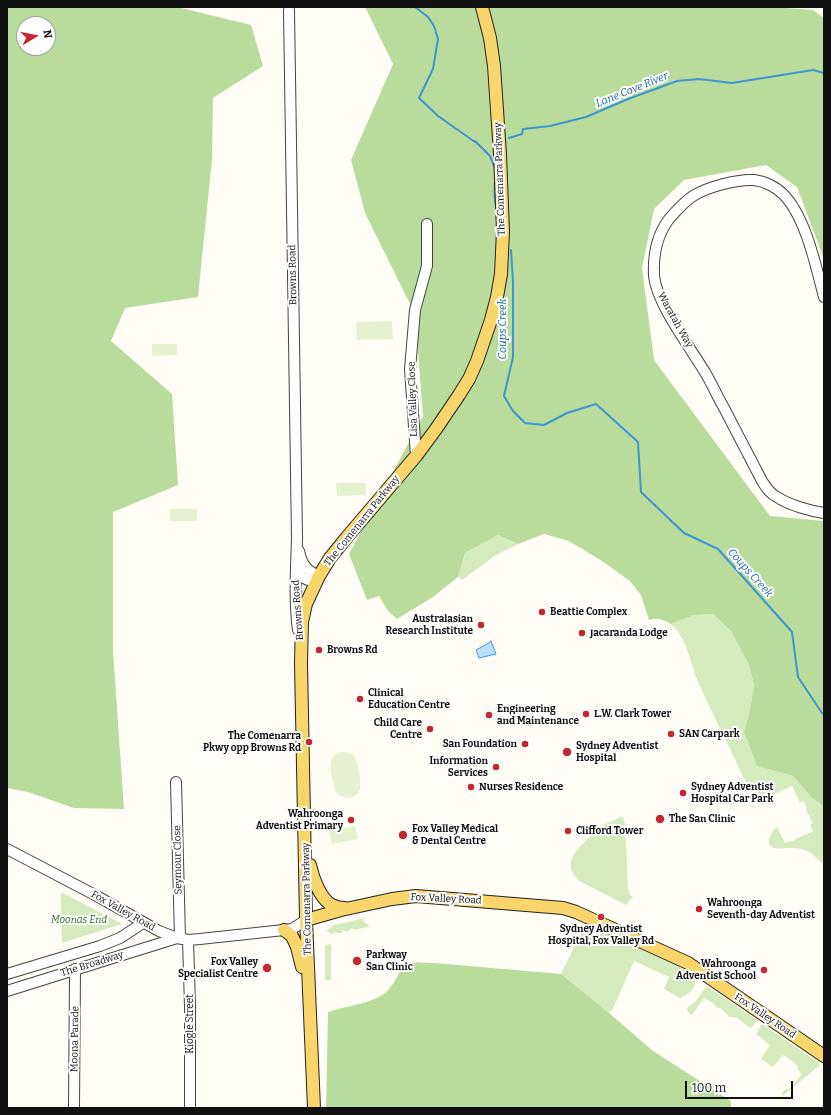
<!DOCTYPE html>
<html>
<head>
<meta charset="utf-8">
<style>
  body { margin:0 }
  #map { position:relative; width:831px; height:1115px; overflow:hidden; background:#fffdf5; font-family:Bitter,serif }
  canvas { display:block }
  .frame { position:absolute; inset:0; border:8px solid #111; pointer-events:none }
  .north { position:absolute; left:16px; top:16px; width:40px; height:40px; box-sizing:border-box; background:#fff; border:1px solid #a0a0a0; border-radius:50%; rotate:80deg; font-size:11px; font-weight:700; line-height:16px; text-align:center; color:#111 }
  .north::after { content:''; display:block; margin:auto; width:14px; height:18px; background:#c4262e; clip-path:polygon(50% 0,100% 100%,50% 72%,0 100%) }
  .scale { position:absolute; left:685px; top:1081px; width:108px; height:18px; box-sizing:border-box; border:2px solid #111; border-top:0; padding-left:5px; font-size:12px; line-height:14px; white-space:nowrap; color:#111; -webkit-text-stroke:3px #fff; paint-order:stroke }
</style>
</head>
<body>
<div id="map">
<canvas width="831" height="1115"></canvas>
<div class="frame"></div>
<div class="north">N</div>
<div class="scale">100 m</div>
</div>
<script>
const ctx = document.querySelector('canvas').getContext('2d');
ctx.lineJoin = 'round';
function paint(path, color) {
  ctx.fillStyle = color;
  ctx.fill(path, 'evenodd');
}
function strokePath(path, color, width, dash) {
  ctx.strokeStyle = color;
  ctx.lineWidth = width;
  ctx.lineCap = dash ? 'butt' : 'round';
  ctx.setLineDash(dash || []);
  ctx.stroke(path);
}
function drawText(font, color, halo, rows, align = 'center') {
  ctx.font = font + ' Bitter,serif';
  ctx.lineWidth = 4;
  ctx.setLineDash([]);
  ctx.textBaseline = 'middle';
  ctx.strokeStyle = halo;
  ctx.fillStyle = color;
  for (const [text, x, y, turn = 0] of rows) {
    ctx.save();
    ctx.translate(x, y);
    ctx.rotate((+turn || 0) * Math.PI / 180);
    ctx.textAlign = isNaN(turn) ? turn : align;
    if (halo) ctx.strokeText(text, 0, 0);
    ctx.fillText(text, 0, 0);
    ctx.restore();
  }
}
paint(new Path2D(`
  M498,535L518,544L496,555L462,580L458,577L465,553Z
  M713,614L731,631L749,665L754,685L750,710L744,732L757,766L793,776L812,798L824,807V865C818,860 812,852 804,850C799,848 794,848 788,848C783,848 771,851 769,843C768,839 773,832 774,829L777,827L785,843L789,841L790,842L813,831L810,825L813,823L806,810L807,808L804,801L800,803L792,786L755,803C738,763 717,724 699,684C690,664 688,639 671,624L694,615Z
  M621,817L623,818L625,824L619,828L625,836L626,841L628,889L630,895L633,897L626,905L581,882C557,863 580,847 595,832L596,833L605,824Z
  M61,892L122,924L62,943Z
  M365,918L363,921L370,926L355,930L352,928L350,930L347,932L343,930L342,933H337L335,932L332,934L326,931L334,925Z
  M587,924L678,966L694,975C698,987 690,994 680,998L664,989L669,977L634,961L612,1011L608,1012L561,974L576,943Z
  M331,944L332,950L331,951V980H325V946L326,945Z
  M708,987L758,1020L753,1026L750,1028L736,1017H730L720,1008L716,1007L713,1003L704,998L692,1015L690,1014L687,1010V1008L695,1002L705,988Z
  M762,1024L820,1063L819,1066L781,1097L784,1090H787L793,1085L802,1074L798,1070V1066L788,1058L783,1055L773,1067L761,1059L770,1045L756,1034Z`), '#d5ebbd');
paint(new Path2D(`
  M7,7H177L251,25L263,66L213,98L212,159L198,297L125,308L111,341L172,394L178,485L113,512V651L124,809L74,808L28,792L7,788ZM24,24H48V48H24Z
  M365,7H772L813,10L824,18V259L797,187L766,165L684,180L654,209L642,268L654,360L770,516L824,521V807L812,798L793,776L757,766L744,732L750,710L754,685L749,665L731,631L713,614L694,615L671,624C665,620 657,617 649,620L641,595L630,581L602,561L569,541L544,534L518,544L498,535L465,553L458,577L433,597L397,619L388,611L379,596L367,600L349,554L423,416L415,314L365,213L351,160L393,64Z
  M405,962L435,963L561,974L608,1012L653,1051L731,1101V1108H326L328,1012C345,1006 379,1003 389,989C396,981 400,971 405,962Z`), '#b9dc9c');
paint(new Path2D(`
  M392,321L393,339L357,340L356,322Z
  M152,344H177V355L152,356Z
  M366,483V495L337,496L336,483Z
  M170,509H197V521H170Z
  M341,752C356,751 357,761 359,772C360,777 361,783 360,788C358,800 343,800 336,793C333,779 323,758 341,752Z
  M355,826L358,839L332,844L329,831Z`), '#e6f2cf');
const water = new Path2D(`
  M491,641L496,654L479,658L476,650L489,643Z`);
paint(water, '#b9e0f7');
strokePath(water, '#3f96cf', 1);
strokePath(new Path2D(`
  M415,7L428,17L434,26L438,39L433,69L419,98L438,116L475,142
  M509,138L522,134L523,129L550,126L586,117L628,99L677,81L699,79L732,83L813,70L824,73
  M475,141L490,156L495,168
  M495,182C494,191 494,200 497,209
  M511,250L513,282V357L504,396L513,411L525,423L544,425L567,413L596,404L638,442L641,492L684,533L718,549L792,632L798,677L822,713L824,714`), '#3f96cf', 2);
const minor = new Path2D(`
  M289,10L297,539C296,569 294,600 298,630
  M824,297C816,267 806,217 783,194C776,187 764,181 754,180C737,179 707,187 693,196C684,202 676,211 669,219C657,235 653,256 654,276C657,305 691,348 706,374C712,384 717,396 723,406C736,431 749,456 762,481C766,487 770,494 777,497C789,505 810,511 824,513
  M416,456L410,369L415,310L427,266V224
  M299,551C302,565 306,570 319,576
  M296,569L301,577L315,583
  M176,782L180,938
  M7,849L95,895L159,931L177,938L188,940L200,939L284,930L292,929L306,920
  M188,940L190,1006V1108
  M7,974L100,946L120,938L143,923
  M7,991L177,938
  M74,1108L75,969`);
const major = new Path2D(`
  M310,865C313,878 320,899 332,905C336,907 340,908 345,908
  M306,920L341,910L392,899L416,896L563,908L576,912L688,963L824,1056
  M284,930L292,936L297,947L302,967
  M314,1108L306,920L301,663L302,622L306,604L319,576L330,558L347,537L416,456L436,429L459,395L469,379L477,361L491,320L497,297L501,274L503,231L500,154L494,66L490,38L482,7`);
strokePath(minor, '#444', 12);
strokePath(major, '#222', 14);
strokePath(minor, '#fff', 10);
strokePath(major, '#f9d66b', 12);
for (const [x, y, r, color] of [
  [542,612,4,"#c4262e"],
  [481,625,4,"#c4262e"],
  [582,633,4,"#c4262e"],
  [319,650,4,"#c4262e"],
  [360,699,4,"#c4262e"],
  [586,714,4,"#c4262e"],
  [489,715,4,"#c4262e"],
  [430,729,4,"#c4262e"],
  [671,734,4,"#c4262e"],
  [309,742,4,"#c4262e"],
  [525,744,4,"#c4262e"],
  [567,752,5,"#c4262e"],
  [496,767,4,"#c4262e"],
  [471,787,4,"#c4262e"],
  [683,793,4,"#c4262e"],
  [660,819,5,"#c4262e"],
  [351,820,4,"#c4262e"],
  [568,831,4,"#c4262e"],
  [403,835,5,"#c4262e"],
  [699,909,4,"#c4262e"],
  [601,917,4,"#c4262e"],
  [357,961,5,"#c4262e"],
  [267,968,5,"#c4262e"],
  [764,970,4,"#c4262e"]
]) {
  const dot = new Path2D();
  dot.arc(x, y, r, 0, 2 * Math.PI);
  ctx.fillStyle = color;
  ctx.fill(dot);
  strokePath(dot, '#fff', 1.5);
}
drawText('10px', '#111', '#fff', [
  ["The Comenarra Parkway",500,179,-92],
  ["Browns Road",293,275,-91],
  ["Waratah Way",675,320,61],
  ["Lisa Valley Close",413,399,-92],
  ["The Comenarra Parkway",362,521,-51],
  ["Browns Road",298,610,-94],
  ["Seymour Close",178,860,-91],
  ["The Comenarra Parkway",307,899,-91],
  ["Fox Valley Road",446,899,3],
  ["Fox Valley Road",123,911,29],
  ["The Broadway",92,964,-17],
  ["Fox Valley Road",765,1016,34],
  ["Kiogle Street",190,1024,-90],
  ["Moona Parade",75,1039,-89]
]);
drawText('bold 10px', '#111', '#fff', [
  ["Beattie Complex",550,612],
  ["Australasian",473,619,"right"],
  ["Research Institute",473,631,"right"],
  ["Jacaranda Lodge",590,633],
  ["Browns Rd",327,650],
  ["Clinical",368,693],
  ["Education Centre",368,705],
  ["Engineering",497,709],
  ["and Maintenance",497,721],
  ["L.W. Clark Tower",594,714],
  ["Child Care",422,723,"right"],
  ["Centre",422,735,"right"],
  ["SAN Carpark",679,734],
  ["The Comenarra",301,736,"right"],
  ["Pkwy opp Browns Rd",301,748,"right"],
  ["San Foundation",517,744,"right"],
  ["Sydney Adventist",576,746],
  ["Hospital",576,758],
  ["Information",488,761,"right"],
  ["Services",488,773,"right"],
  ["Nurses Residence",479,787],
  ["Sydney Adventist",691,787],
  ["Hospital Car Park",691,799],
  ["Wahroonga",343,814,"right"],
  ["Adventist Primary",343,826,"right"],
  ["The San Clinic",669,819],
  ["Fox Valley Medical",412,829],
  ["& Dental Centre",412,841],
  ["Clifford Tower",576,831],
  ["Wahroonga",707,903],
  ["Seventh-day Adventist",707,915],
  ["Sydney Adventist",601,929,"center"],
  ["Hospital, Fox Valley Rd",601,941,"center"],
  ["Parkway",366,955],
  ["San Clinic",366,967],
  ["Fox Valley",258,962,"right"],
  ["Specialist Centre",258,974,"right"],
  ["Wahroonga",756,964,"right"],
  ["Adventist School",756,976,"right"]
], 'left');
drawText('italic 10px', '#2f6b1f', '#fff', [
  ["Moonas End",79,920]
]);
drawText('italic 11px', '#1768a6', '#fff', [
  ["Lane Cove River",632,90,-22],
  ["Coups Creek",503,329,-90],
  ["Coups Creek",750,573,48]
]);
</script>
</body>
</html>
